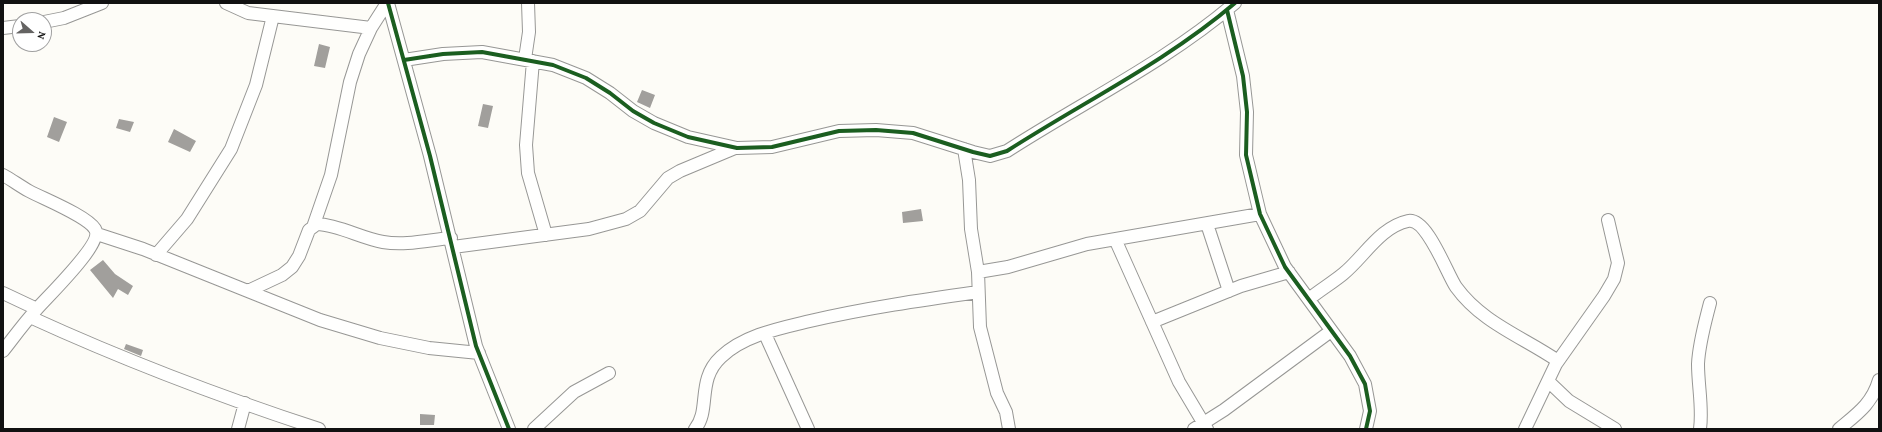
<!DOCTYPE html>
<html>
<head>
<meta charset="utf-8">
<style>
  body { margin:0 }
  #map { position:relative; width:1882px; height:432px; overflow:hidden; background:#fdfcf7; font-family:"Crimson Pro",serif }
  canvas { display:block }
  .frame { position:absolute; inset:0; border:4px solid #111; pointer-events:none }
  .north { position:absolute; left:12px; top:12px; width:40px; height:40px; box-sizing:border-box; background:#fff; border:1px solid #a0a0a0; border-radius:50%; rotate:110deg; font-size:11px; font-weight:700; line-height:16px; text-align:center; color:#111 }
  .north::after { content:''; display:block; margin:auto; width:14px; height:18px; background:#646362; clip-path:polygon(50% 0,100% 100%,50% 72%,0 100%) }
</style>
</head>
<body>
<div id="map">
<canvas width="1882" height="432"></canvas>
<div class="frame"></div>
<div class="north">N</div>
</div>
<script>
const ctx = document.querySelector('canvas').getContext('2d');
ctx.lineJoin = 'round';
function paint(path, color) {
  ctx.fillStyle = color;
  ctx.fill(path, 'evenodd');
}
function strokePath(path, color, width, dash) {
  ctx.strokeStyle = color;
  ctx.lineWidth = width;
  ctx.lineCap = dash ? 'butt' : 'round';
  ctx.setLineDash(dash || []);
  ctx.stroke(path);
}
paint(new Path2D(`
  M319,44L330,47L325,68L314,66Z
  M642,90L655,95L650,108L637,102Z
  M483,104L493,106L488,128L478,126Z
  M54,117L67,122L59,142L47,137Z
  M119,119L134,122L130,132L116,128Z
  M174,129L196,141L190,152L168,142Z
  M921,209L923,221L903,223L902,212Z
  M103,260L115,274L133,286L128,295L118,289L113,298L90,270Z
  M126,344L143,350L141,356L124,349Z
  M420,414L435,415L434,425H420Z`), '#a19f9c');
const minor = new Path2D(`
  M226,3L248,13L371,28
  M388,3L430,156L476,346L509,429
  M1227,10L1243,76L1247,112L1246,155L1260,214L1285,267L1350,356L1365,384L1370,411L1366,429
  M44,22L64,18L102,3
  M3,28L20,26
  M525,59L529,32L528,3
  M404,60L443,54L482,52L553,65L586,78L610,93L633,111L654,123L688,137L737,148L772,147L839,131L876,130L913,133L973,152L990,156L1007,151C1083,102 1166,62 1235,3
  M533,61L526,145L528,173L546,235
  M964,149L969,180L971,229L978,272L980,327L997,393L1006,412L1009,429
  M3,175C12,180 20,186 29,191C44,199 87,216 95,229C104,243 46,298 36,310C24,323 14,337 3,351
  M1207,224L1229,291
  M313,227L331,175L350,82L359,54L371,28L387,3
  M97,234L143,249L320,320L380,338L429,348L479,353
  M1115,239L1179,382L1207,429
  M453,247L589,229L626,219L640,211L668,178L680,171L735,148
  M156,255L187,219L231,149L256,85L273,16
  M978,272L1008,267L1087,244L1260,214
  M248,291L282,275L292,267L299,256L309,230L317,224C339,225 361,238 383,242C405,246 429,240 451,238
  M3,293L37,309
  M1309,299C1320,290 1332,283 1343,274C1364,257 1380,227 1408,221C1427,217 1447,274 1456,287C1482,323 1523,337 1558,361
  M30,317C124,360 221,397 319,429
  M1152,322L1241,286L1289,272
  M765,334L808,429
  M1548,381L1569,401L1615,429
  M238,429L245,403
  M534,429L574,392L609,373
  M695,429C711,410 696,380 721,357C744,335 781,328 810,321C866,308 922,300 978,292
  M1194,429L1224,410L1331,331
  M1525,429L1556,364L1604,296L1614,279L1618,263L1608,220
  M1700,429C1703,408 1698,386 1698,364C1699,343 1705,323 1710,303
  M1839,429C1857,414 1872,404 1879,380`);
strokePath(minor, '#979795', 14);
strokePath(minor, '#fffffe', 12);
strokePath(new Path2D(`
  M388,3L430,156L476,346L509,429
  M1227,10L1243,76L1247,112L1246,155L1260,214L1285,267L1350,356L1365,384L1370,411L1366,429
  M404,60L443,54L482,52L553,65L586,78L610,93L633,111L654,123L688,137L737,148L772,147L839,131L876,130L913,133L973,152L990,156L1007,151C1083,102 1166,62 1235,3`), '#1b5e20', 4);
</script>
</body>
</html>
